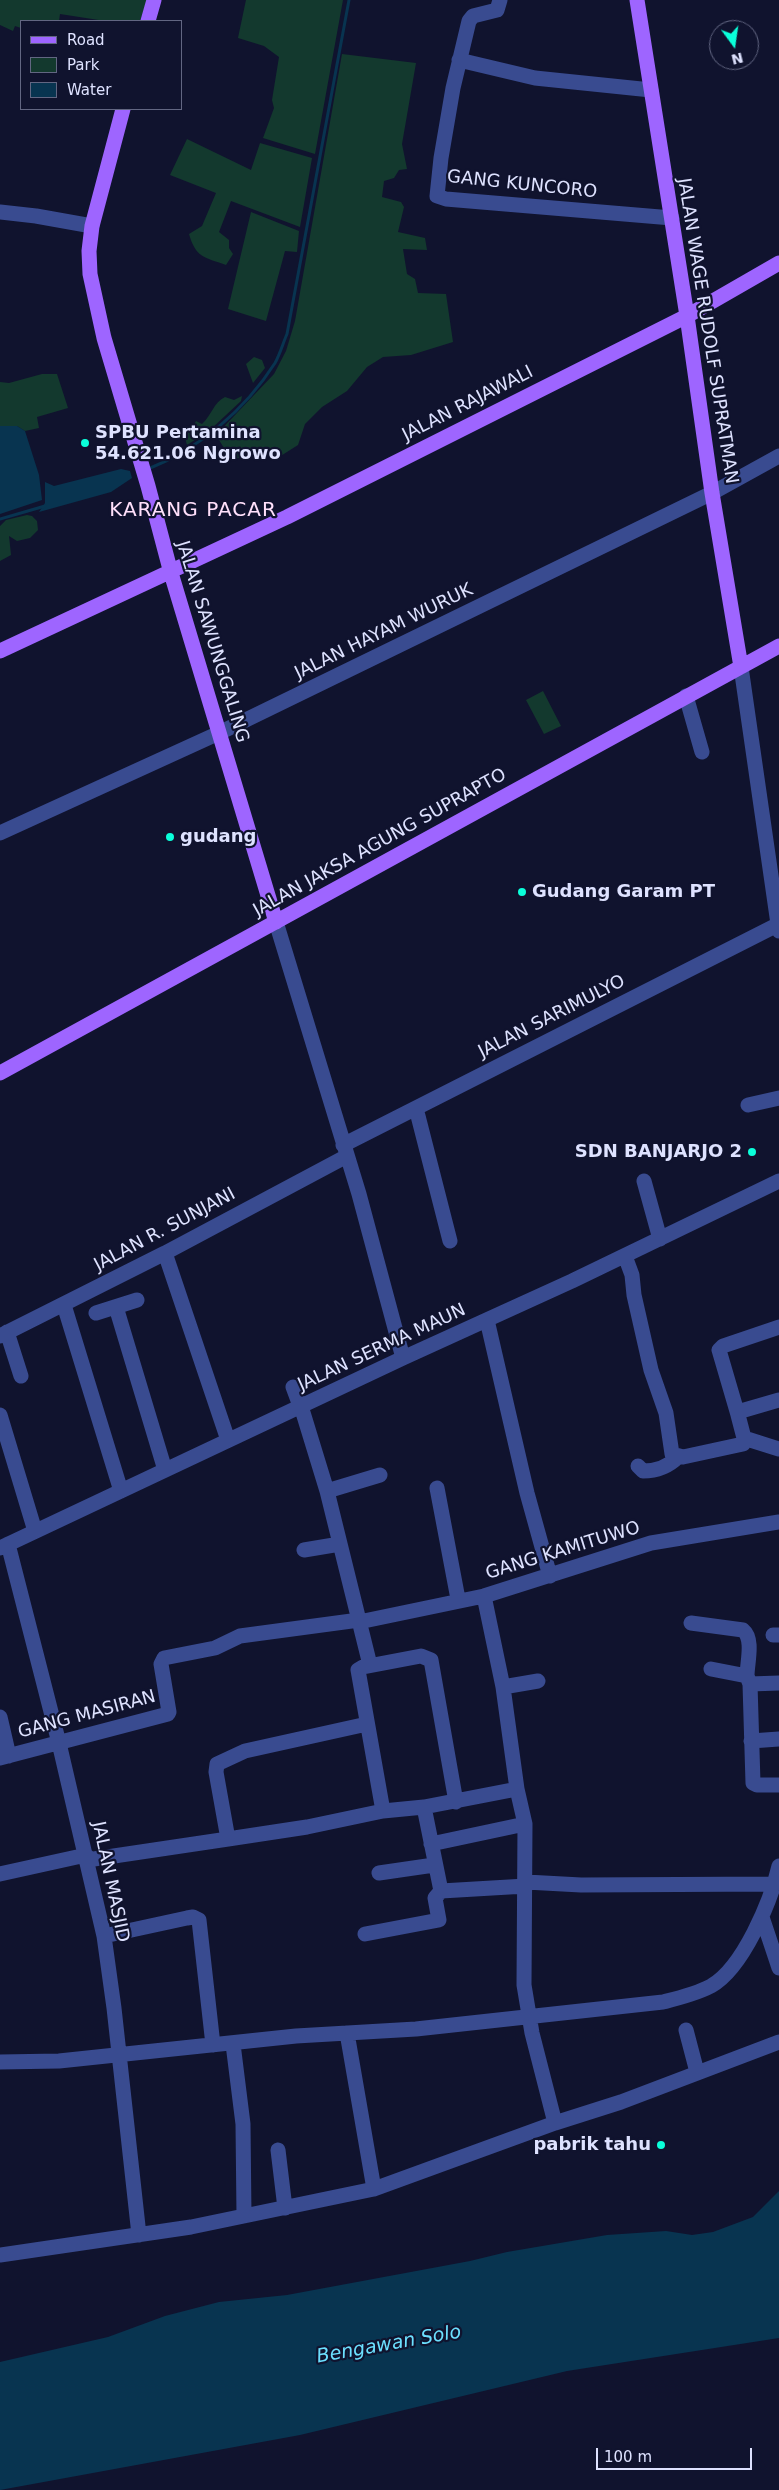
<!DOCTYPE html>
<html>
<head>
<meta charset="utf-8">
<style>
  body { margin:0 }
  #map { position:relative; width:779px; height:2490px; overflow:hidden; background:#10132e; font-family:"DejaVu Sans",sans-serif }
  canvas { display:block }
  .legend { position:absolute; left:20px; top:20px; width:162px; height:90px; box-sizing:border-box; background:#10132e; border:1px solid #626682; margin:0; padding:6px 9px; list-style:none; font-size:15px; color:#dee2ff }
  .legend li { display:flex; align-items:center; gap:10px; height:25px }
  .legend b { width:25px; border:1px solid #626682 }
  .north { position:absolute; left:709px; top:20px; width:50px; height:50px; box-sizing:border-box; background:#10132e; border:1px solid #626682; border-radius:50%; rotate:166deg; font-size:14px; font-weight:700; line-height:20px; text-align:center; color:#dee2ff }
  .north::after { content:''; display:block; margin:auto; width:18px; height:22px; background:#0affda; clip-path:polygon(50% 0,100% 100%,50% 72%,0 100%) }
  .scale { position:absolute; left:596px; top:2448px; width:156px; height:22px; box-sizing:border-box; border:2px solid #dee2ff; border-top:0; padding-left:6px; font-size:15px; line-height:18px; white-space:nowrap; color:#dee2ff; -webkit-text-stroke:4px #10132e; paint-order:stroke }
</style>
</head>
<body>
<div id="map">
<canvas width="779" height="2490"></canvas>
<ul class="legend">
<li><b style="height:6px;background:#9e65ff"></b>Road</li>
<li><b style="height:14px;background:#13392e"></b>Park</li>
<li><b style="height:14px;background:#083450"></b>Water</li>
</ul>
<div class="north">N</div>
<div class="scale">100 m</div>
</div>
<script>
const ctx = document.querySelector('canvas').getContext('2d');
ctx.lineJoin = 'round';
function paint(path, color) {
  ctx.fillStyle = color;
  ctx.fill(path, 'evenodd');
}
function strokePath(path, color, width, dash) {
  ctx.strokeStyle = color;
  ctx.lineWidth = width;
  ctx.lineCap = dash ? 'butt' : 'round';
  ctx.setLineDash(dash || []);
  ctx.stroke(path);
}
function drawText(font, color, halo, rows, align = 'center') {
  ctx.font = font + ' "DejaVu Sans",sans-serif';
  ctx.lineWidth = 4.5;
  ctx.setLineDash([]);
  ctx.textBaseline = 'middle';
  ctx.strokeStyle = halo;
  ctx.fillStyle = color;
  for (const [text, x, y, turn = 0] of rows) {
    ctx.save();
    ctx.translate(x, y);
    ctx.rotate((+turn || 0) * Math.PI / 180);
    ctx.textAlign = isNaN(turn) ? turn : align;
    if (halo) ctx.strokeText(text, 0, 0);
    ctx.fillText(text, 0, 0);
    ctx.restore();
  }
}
paint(new Path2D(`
  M0,0H147L140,21H105L60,14L59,21H21V28L15,26L13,31L0,25Z
  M246,0H343L315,154L263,138L274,108L272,100L279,57L264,46L238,38Z
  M342,54L416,63L402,144L407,169L399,170L394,178L384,181L382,197L401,202L404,207L398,232L425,238L427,250L403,249L407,274L415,279L418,293L446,294L453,342L411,355L383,357L367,367L347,391L322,407L305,424L298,445L279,457L262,450L241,458H230L216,435L274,374L286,351L295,321Z
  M187,139L251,170L260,143L312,158L300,227L231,201L219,232L229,240V248L233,254L226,265C204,257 196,258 189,234L202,226L216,193L170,175Z
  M251,212L299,231L297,252L285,251L266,321L228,309Z
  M254,357L262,360L265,368L253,383L246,364Z
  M42,374H57L68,408L37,417L39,428L25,431L17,426H0V382L9,383Z
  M242,396L241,401L210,430L187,445L184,434L190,432L196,421L202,424C212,415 213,403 225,397L234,400Z
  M27,515L32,516L37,521L38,530L30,538L17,541L9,536L11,555L0,561V526L6,520Z
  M543,691L561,726L544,734L526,700Z`), '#13392e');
paint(new Path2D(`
  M0,426H17L25,431L39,475L42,500L0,514Z
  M121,469L130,471L132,478L111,492L39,512L45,503V482L54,486Z
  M779,2191V2338L567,2371L300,2435L0,2490V2362L108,2337L165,2316L219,2302L287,2295L470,2261L507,2252L607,2235L666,2231L692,2235L713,2232L753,2217Z`), '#083450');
strokePath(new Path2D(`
  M148,469C199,449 245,410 275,363C280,354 283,343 287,334L349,0
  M0,519L45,506`), '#083450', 3);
strokePath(new Path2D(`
  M500,0L497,10L473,16L469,21L453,88L441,158L437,196L446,199L672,218
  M459,60L535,78L651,90
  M0,212L36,216L92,226
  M741,667L779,931
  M686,696L702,752
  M0,833L219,733L712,493L779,456
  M276,922L359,1194L403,1358
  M748,1105L779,1098
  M416,1108L450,1241
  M343,1145L779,924
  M644,1181L660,1239
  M165,1253L228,1440
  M625,1256L632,1275L634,1295L651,1370L666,1413L672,1454L683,1457L743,1444L744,1438L738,1415L741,1411L779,1400
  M64,1305L121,1491
  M116,1307L165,1470
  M96,1313L137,1300
  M487,1320L527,1493L550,1576
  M7,1332L21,1376
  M0,1336L165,1253L347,1156
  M293,1387L300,1406
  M301,1406L327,1491L370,1665
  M0,1415L35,1531
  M738,1415L719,1350L723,1346L779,1327
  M744,1438L779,1449
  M638,1466L643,1471C656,1471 668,1467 678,1457
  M437,1488L458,1599
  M327,1491L380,1475
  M8,1544L59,1743L104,1936L114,2008L139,2235
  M0,1548L403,1358L572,1281L779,1181
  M304,1550L340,1544
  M484,1596L503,1687L517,1789L525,1824L524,1985L532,2033L555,2123
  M359,1622L484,1596L651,1543L779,1522
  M691,1623L743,1630C754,1639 747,1663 747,1676
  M773,1635H779
  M711,1669L747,1676L750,1684L753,1783L757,1785H779
  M750,1684L779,1683
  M503,1687L538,1681
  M0,1717L9,1756
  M751,1741L779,1739
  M0,1758L168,1714L169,1712L161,1664L164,1658L215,1648L240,1636L359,1620
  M424,1807L441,1891
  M383,1811L358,1670L363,1667L421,1656L431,1660L456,1802
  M228,1839L307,1827L383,1811L424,1807L517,1789
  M431,1844L525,1824
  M87,1860L228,1839L216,1772L217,1764L245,1751L367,1724
  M379,1873L434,1865
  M0,1874L86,1855
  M526,1882L581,1885L775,1884
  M762,1917L779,1968
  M365,1934L439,1920L435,1898L441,1891L526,1886
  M104,1936L187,1918L193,1917L199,1920L213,2045
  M686,2030L697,2072
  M347,2033L374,2189
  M233,2044L243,2124L244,2216
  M0,2062L59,2061L296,2036L416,2029L663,2002C679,1998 696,1994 711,1986C743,1968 771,1901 779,1866
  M278,2150L285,2208
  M0,2255L191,2227L374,2189L555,2123L621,2102L779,2042`), '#394b90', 15);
strokePath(new Path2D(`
  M637,0L687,316L712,493L741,667
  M148,21L154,0
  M123,109L92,226L89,251L90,274L104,338L148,486L171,573L276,922
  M0,651L287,517L687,316L779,263
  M0,1073L779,646`), '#9e65ff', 15);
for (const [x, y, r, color] of [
  [85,443,5,"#0affda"],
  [170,837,5,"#0affda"],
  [522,892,5,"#0affda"],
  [752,1152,5,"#0affda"],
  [661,2145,5,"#0affda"]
]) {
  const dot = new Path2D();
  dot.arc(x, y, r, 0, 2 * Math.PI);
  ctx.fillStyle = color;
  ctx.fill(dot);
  strokePath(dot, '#10132e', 2);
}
drawText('18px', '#dee2ff', '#10132e', [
  ["GANG KUNCORO",522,185,6],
  ["JALAN WAGE RUDOLF SUPRATMAN",707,331,81],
  ["JALAN RAJAWALI",468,404,-27],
  ["JALAN HAYAM WURUK",384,632,-26],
  ["JALAN SAWUNGGALING",212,642,73],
  ["JALAN JAKSA AGUNG SUPRAPTO",380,843,-29],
  ["JALAN SARIMULYO",552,1017,-27],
  ["JALAN R. SUNJANI",165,1230,-28],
  ["JALAN SERMA MAUN",382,1348,-25],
  ["GANG KAMITUWO",563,1551,-17],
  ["GANG MASIRAN",87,1715,-15],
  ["JALAN MASJID",110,1882,78]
]);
drawText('bold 18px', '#dee2ff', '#10132e', [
  ["SPBU Pertamina",95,433],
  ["54.621.06 Ngrowo",95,454],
  ["gudang",180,837],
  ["Gudang Garam PT",532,892],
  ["SDN BANJARJO 2",742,1152,"right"],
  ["pabrik tahu",651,2145,"right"]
], 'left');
drawText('italic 19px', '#6ce0ff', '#10132e', [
  ["Bengawan Solo",389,2345,-10]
]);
ctx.letterSpacing = '1px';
drawText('20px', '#ffe0fb', '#10132e', [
  ["KARANG PACAR",193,511]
]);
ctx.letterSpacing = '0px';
</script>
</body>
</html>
